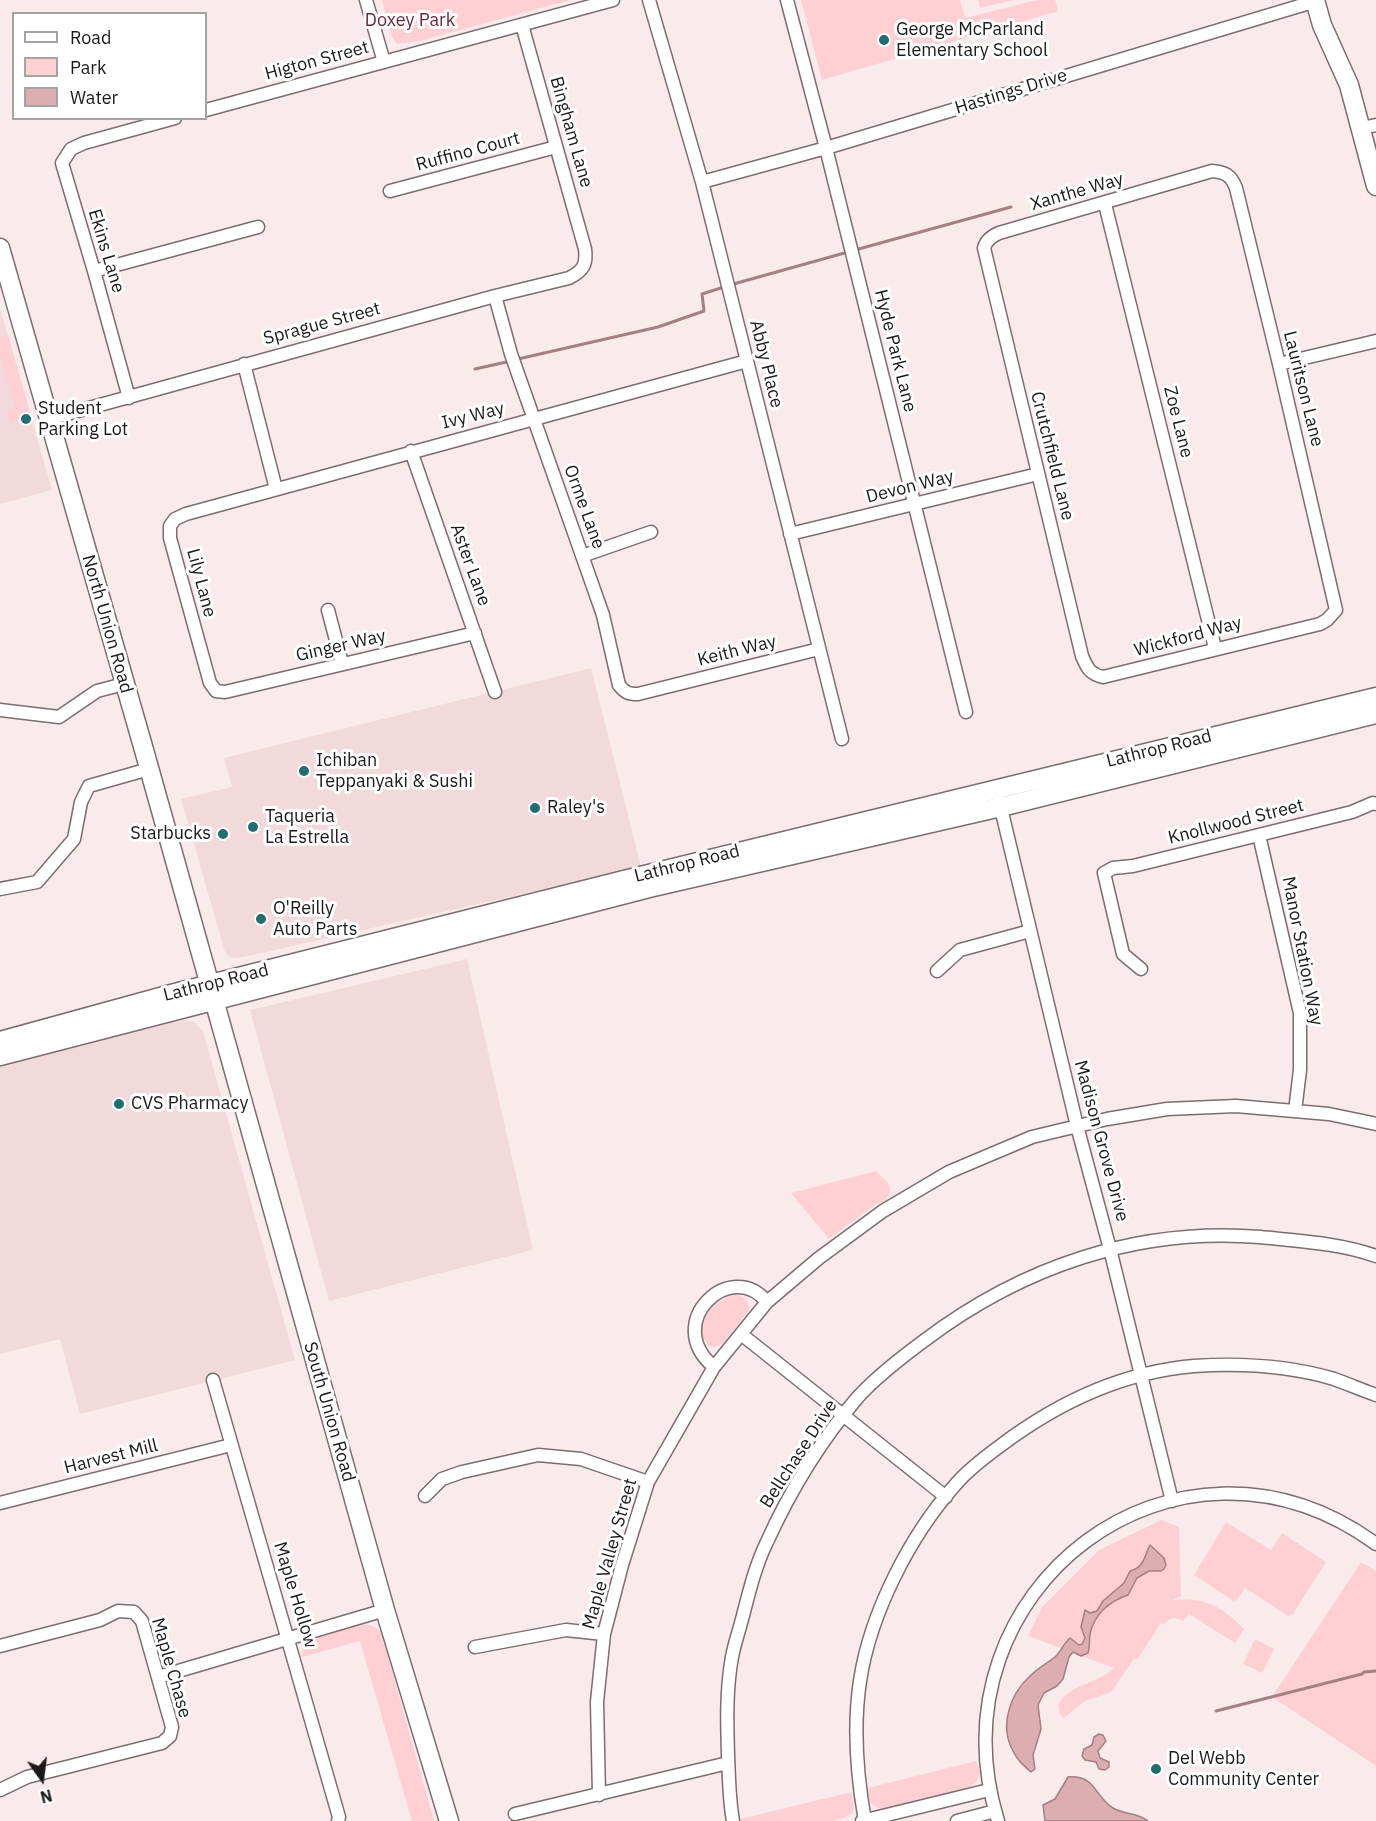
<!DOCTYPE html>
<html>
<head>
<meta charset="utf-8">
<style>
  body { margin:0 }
  #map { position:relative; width:1376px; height:1821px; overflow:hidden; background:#f9eaec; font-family:"IBM Plex Sans",sans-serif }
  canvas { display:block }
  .legend { position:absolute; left:12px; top:12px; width:195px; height:108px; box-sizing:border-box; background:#fff; border:2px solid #a5a3a3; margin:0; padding:8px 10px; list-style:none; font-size:18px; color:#1d1819 }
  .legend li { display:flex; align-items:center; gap:12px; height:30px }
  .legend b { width:30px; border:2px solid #a5a3a3 }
  .north { position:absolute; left:12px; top:1749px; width:60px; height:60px; -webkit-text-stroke:4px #fff; paint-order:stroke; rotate:166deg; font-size:16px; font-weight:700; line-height:24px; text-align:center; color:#1d1819 }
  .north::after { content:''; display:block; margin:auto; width:21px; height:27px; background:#1d1819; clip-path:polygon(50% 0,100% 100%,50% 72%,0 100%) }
</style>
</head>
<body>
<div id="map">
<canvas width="1376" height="1821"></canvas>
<ul class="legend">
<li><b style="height:8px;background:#fff"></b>Road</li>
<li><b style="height:16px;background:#fed0d4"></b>Park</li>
<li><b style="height:16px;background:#dcadb1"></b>Water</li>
</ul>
<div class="north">N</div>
</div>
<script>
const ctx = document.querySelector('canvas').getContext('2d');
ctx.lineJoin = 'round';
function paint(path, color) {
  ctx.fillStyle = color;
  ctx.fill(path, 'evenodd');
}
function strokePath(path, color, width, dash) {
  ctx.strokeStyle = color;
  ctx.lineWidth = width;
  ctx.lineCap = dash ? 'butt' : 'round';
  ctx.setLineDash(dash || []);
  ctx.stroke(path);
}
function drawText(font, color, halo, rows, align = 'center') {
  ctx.font = font + ' "IBM Plex Sans",sans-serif';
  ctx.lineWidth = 6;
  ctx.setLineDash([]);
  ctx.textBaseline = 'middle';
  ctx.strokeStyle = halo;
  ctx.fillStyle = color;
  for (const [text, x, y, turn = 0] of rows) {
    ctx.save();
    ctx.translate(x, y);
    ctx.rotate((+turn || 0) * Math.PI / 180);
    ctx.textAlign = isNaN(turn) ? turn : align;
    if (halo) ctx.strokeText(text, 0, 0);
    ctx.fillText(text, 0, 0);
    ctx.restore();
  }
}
paint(new Path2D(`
  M0,308L52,490L0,504Z
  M591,668L641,867L244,957L233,958L229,957L225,952L181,799L232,787L224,758Z
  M467,959L533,1250L329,1301L250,1010Z
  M185,1020L194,1022L203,1031L295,1360L80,1414L60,1339L0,1354V1063Z`), '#f2dadc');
paint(new Path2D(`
  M382,0H570L420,41L397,44L392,37Z
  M801,0H960L965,18L1037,0H1055L1058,11L822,80Z
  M978,0H1014L980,8Z
  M8,335L31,416L10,422L7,411L15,408L0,355V338Z
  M877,1171C880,1176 883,1178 887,1182C895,1192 886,1203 876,1204L829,1239L791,1193Z
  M735,1294C745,1296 748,1300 749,1310L723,1344L714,1347L709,1346L701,1336C702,1313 714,1302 735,1294Z
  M1161,1520L1179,1527L1181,1596L1172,1600C1206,1597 1221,1606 1244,1629L1235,1643L1189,1614L1183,1621C1175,1617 1170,1617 1164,1624L1161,1623L1137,1660L1134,1659L1111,1692L1085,1701L1064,1718L1060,1715L1058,1706C1064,1686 1097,1684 1114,1668L1028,1636L1042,1607L1099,1550Z
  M1226,1522L1271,1550L1282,1533L1326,1562L1293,1614L1288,1616L1245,1588L1237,1600L1234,1601L1194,1575Z
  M1361,1562L1376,1571V1766L1272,1697Z
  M360,1625C369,1624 378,1626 382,1635L434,1821H412L360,1641L302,1657C302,1636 343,1631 360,1625Z
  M1255,1639L1274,1649L1262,1673L1243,1664Z
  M976,1761L980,1772L977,1781L970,1787L881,1809L873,1805L866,1797L868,1788Z
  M851,1792C858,1813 853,1816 833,1821H741V1819Z`), '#fed0d4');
const water = new Path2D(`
  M1150,1545L1164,1558L1166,1565L1164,1569L1161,1571H1149L1137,1578L1128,1595C1110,1601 1094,1614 1090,1634C1089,1641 1090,1647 1088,1653L1081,1656L1073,1652L1069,1657L1063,1679L1057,1686L1044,1693L1038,1705L1041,1729L1033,1755L1035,1769L1031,1772C1024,1766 1017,1760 1013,1751C999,1726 1010,1694 1030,1676C1038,1668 1048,1663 1056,1656C1061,1651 1064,1643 1070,1638L1079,1645L1082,1644L1085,1638L1081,1627L1085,1610L1090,1613L1097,1611L1103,1601L1124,1583L1130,1571C1145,1567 1144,1556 1150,1545Z
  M1099,1734L1103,1735L1106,1741L1098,1751L1100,1758L1109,1762V1767L1105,1770L1099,1769L1096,1762L1085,1760L1082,1756L1084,1749L1092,1745L1094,1737Z
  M1068,1777C1096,1775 1094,1796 1113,1808C1124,1815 1138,1812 1148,1821H1045L1043,1805L1055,1799Z`);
paint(water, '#dcadb1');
strokePath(water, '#a38083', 1.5);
strokePath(new Path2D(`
  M855,250L1011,207
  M730,285L848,252
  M518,359L658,327L704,311L702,294L724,287
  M475,369L511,361
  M1216,1711L1362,1674L1364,1672L1376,1671`), '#a38083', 3);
const street = new Path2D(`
  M366,0L384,62
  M649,0L702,182L842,739
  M787,0L826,148L966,712
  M206,110L613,0
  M1362,128L1376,125
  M1212,171C1225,172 1231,175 1236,188L1279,364L1336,610L1327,620L1320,624L1103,677C1090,674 1087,668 1082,656L984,248C986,240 992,236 999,233Z
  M702,182L826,148L1316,1
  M390,191L556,147
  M1105,204L1215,648
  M94,271L258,227
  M495,296L511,354L603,615L619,685C625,693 629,694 638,694L819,649
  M244,364L276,489
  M1279,364L1376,341
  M129,398L94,271L62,163L71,149L84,143L175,118
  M49,419L495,296L569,278C583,271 587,265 585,249L522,25
  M411,451L495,692
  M790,534L1038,474
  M582,556L651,532
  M328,610L342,663
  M475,633L225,692L216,691L210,683L170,538V526L175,519L186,514L747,361
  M0,710L59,717L97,691L124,684
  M999,800L1077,1126L1110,1249L1172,1501
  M1259,835L1300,1013V1070L1295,1111
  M0,889L37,882L74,839L81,802L89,786L149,769
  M1141,969L1123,954L1104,873L1113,868L1133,866L1352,812L1373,803L1376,804
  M937,971L960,950L1030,931
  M741,1334L946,1497
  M714,1367C661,1323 731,1257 767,1302
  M213,1380L339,1817L338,1821
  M425,1496L442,1479L462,1472L538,1455L581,1459L648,1482
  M0,1503L231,1445
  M0,1646L100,1620L118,1611L134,1612L142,1621L172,1727L170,1736L162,1743L27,1777L0,1790
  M475,1647L566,1630L604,1634
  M158,1677L385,1610
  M599,1795L597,1702L604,1634L622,1565L648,1482L714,1367L767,1302L819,1258L883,1211L949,1172L1032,1137L1107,1119L1167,1109L1236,1106L1329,1114L1376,1124
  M515,1814L728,1763
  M733,1821C729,1799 729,1777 728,1755C727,1722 726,1690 732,1657C734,1646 738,1634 741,1623C748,1597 754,1569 766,1544C789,1493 821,1440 858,1397C877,1376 902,1357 925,1340C1022,1267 1137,1227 1260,1237C1298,1241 1340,1243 1376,1256
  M862,1821L989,1790
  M865,1821C857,1776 853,1727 860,1681C870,1614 910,1535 956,1484C968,1470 985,1457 1000,1446C1057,1403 1123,1372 1194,1366C1240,1363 1290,1366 1334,1379C1348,1384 1362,1390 1376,1395
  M957,1821L995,1811
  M998,1821C927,1590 1177,1399 1376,1544`);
const secondary = new Path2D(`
  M1315,0L1322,25L1349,85L1376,186
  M0,248L144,750L385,1610L449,1821
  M0,1041L175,993L624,880L1376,697
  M0,1056L649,888L1001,807L1376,714`);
strokePath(street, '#7a6e6f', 15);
strokePath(secondary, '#7a6e6f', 21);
strokePath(street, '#fff', 12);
strokePath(secondary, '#fff', 18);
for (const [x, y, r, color] of [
  [884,40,6,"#216d72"],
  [26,419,6,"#216d72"],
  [304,771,6,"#216d72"],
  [535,808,6,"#216d72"],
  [253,827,6,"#216d72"],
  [223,834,6,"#216d72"],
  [261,919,6,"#216d72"],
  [119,1104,6,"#216d72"],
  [1156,1769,6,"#216d72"]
]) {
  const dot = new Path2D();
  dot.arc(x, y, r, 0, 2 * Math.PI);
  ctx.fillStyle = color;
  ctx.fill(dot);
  strokePath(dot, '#fff', 2);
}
drawText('18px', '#662b35', '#fff', [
  ["Doxey Park",410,21]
]);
drawText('18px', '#1d1819', '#fff', [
  ["George McParland",896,30],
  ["Elementary School",896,51],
  ["Student",38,409],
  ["Parking Lot",38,430],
  ["Ichiban",316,761],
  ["Teppanyaki & Sushi",316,782],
  ["Raley's",547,808],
  ["Taqueria",265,817],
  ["La Estrella",265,838],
  ["Starbucks",211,834,"right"],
  ["O'Reilly",273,909],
  ["Auto Parts",273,930],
  ["CVS Pharmacy",131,1104],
  ["Del Webb",1168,1759],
  ["Community Center",1168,1780]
], 'left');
drawText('18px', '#1d1819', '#fff', [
  ["Higton Street",317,61,-15],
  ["Hastings Drive",1011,92,-17],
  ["Bingham Lane",571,132,74],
  ["Ruffino Court",468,152,-15],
  ["Xanthe Way",1077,192,-16],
  ["Ekins Lane",106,251,73],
  ["Sprague Street",322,324,-15],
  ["Hyde Park Lane",895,351,76],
  ["Abby Place",766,364,76],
  ["Lauritson Lane",1303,389,76],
  ["Ivy Way",473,416,-14],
  ["Zoe Lane",1178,422,76],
  ["Crutchfield Lane",1052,456,76],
  ["Devon Way",910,487,-14],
  ["Orme Lane",584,507,70],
  ["Aster Lane",470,565,70],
  ["Lily Lane",201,583,75],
  ["North Union Road",107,624,74],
  ["Wickford Way",1188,637,-15],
  ["Ginger Way",341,646,-13],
  ["Keith Way",737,651,-14],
  ["Lathrop Road",1159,749,-14],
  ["Knollwood Street",1236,822,-14],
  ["Lathrop Road",687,864,-14],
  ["Manor Station Way",1302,951,79],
  ["Lathrop Road",216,983,-14],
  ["Madison Grove Drive",1101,1141,75],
  ["South Union Road",329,1412,74],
  ["Bellchase Drive",799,1454,-57],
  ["Harvest Mill",111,1457,-14],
  ["Maple Valley Street",610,1554,-74],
  ["Maple Hollow",295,1595,73],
  ["Maple Chase",171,1668,74]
]);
</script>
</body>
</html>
